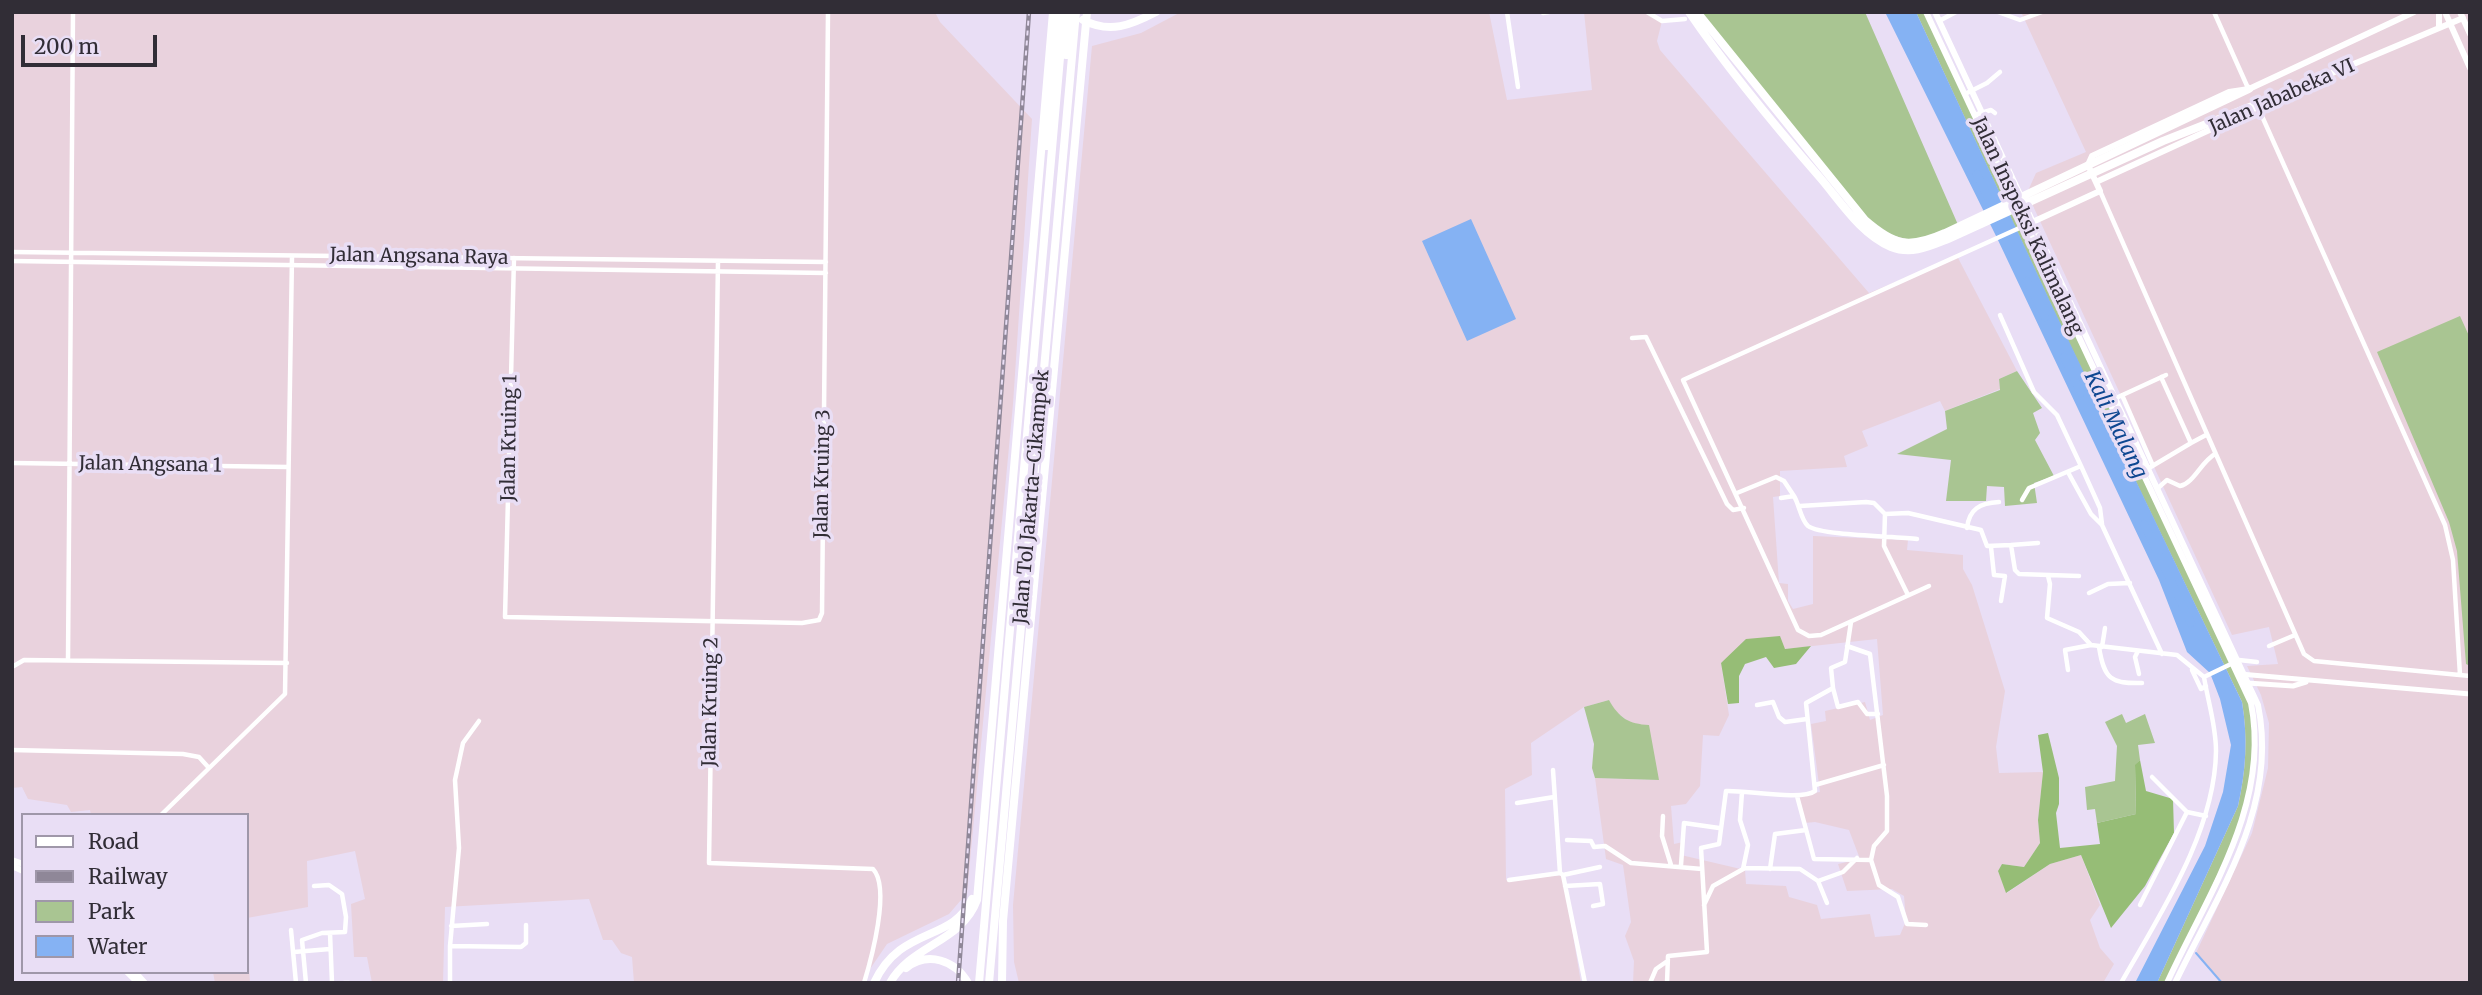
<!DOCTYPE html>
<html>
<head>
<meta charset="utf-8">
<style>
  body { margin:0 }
  #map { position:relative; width:2482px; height:995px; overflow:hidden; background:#e9def5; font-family:Merriweather,serif }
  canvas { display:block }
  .frame { position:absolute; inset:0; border:14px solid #312d36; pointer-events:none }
  .legend { position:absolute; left:21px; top:813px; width:228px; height:161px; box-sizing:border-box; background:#e9def5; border:2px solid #9f97a9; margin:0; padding:9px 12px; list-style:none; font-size:21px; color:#312d36 }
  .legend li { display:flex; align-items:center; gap:14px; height:35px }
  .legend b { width:35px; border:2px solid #9f97a9 }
  .scale { position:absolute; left:21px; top:35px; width:136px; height:32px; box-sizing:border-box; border:4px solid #312d36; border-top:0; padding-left:9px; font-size:21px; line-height:24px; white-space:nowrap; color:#312d36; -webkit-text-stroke:5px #e9def5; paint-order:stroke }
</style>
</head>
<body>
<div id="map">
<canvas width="2482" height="995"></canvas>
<div class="frame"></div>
<ul class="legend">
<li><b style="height:9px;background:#fff"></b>Road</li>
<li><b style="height:9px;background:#8f8798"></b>Railway</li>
<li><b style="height:19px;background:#a9c592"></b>Park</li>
<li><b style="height:19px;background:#85b2f3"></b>Water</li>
</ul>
<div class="scale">200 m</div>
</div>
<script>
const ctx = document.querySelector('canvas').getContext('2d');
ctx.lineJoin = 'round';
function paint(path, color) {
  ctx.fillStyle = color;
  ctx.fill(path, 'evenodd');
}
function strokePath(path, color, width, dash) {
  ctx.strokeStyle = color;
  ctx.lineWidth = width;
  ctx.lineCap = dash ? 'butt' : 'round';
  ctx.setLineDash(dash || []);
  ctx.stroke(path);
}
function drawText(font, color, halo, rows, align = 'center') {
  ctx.font = font + ' Merriweather,serif';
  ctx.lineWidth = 7;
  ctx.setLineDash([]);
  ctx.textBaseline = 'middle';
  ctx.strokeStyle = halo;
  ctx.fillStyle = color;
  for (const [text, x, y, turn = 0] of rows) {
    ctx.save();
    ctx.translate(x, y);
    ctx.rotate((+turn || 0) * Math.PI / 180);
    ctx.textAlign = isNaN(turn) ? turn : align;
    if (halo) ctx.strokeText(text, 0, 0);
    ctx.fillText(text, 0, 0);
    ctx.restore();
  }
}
paint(new Path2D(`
  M12,12H935L940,22L1032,119L1013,404L967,893L949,914L887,944L868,972L866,983H634L632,957L621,953L612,940H603L589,899L445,907L443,983H372L367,957H354L351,904L365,899L355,851L307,861L308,907L247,918V815H91L90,810L71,812L67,805L28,799L22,787L12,788Z
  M1181,12H1489L1507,100L1592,90L1584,12H1647L1662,21L1657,41L1660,50L1869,293L1957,256L2017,371L1999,379L2000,389L1945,411L1940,401L1862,431L1868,446L1844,456L1847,467L1780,471V496L1773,497L1779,583L1788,584V601L1793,609L1813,604V536L1908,540L1907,550L1963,555V569L1972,585L2005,691L1996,747L1999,773L2043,772L2038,820L2040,843L2024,867L2002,864L1998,871L2007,893L2050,864L2081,855L2100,905L2090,920L2100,948L2114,964L2103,983H1633L1634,961L1625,936L1631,922L1623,865L1606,859L1595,778L1659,780L1632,724L1615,711L1609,700L1584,707L1531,743L1532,775L1505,789L1506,880L1563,875L1581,983H1019L1014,962L1013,905L1092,46L1141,33ZM1877,639L1883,715L1870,720L1865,702L1825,711L1826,721L1811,724L1820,792L1799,795L1805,823L1815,822L1849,830L1860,859L1838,864L1847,891L1892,889L1904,896L1906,921L1900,935L1875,937L1870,914L1821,919L1817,905L1789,897L1786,886L1746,884L1745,870L1681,855L1683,842L1674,844L1671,806L1686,804L1700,786L1703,735L1719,736L1729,715L1721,663L1785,649Z
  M2021,12H2470V983H2222L2196,953L2252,833L2268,768L2269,723L2261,695L2247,666L2278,664L2269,627L2232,635L2027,193L2036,173L2086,152Z
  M247,935L250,983H215L213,972H247Z`), '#e9d2dd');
paint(new Path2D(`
  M1700,12H1865L1959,227L1922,243L1879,232Z
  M1916,12H1926L2249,699L2255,751L2240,826L2167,983H2157L2238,806C2246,770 2248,738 2242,702L2058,320Z
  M2460,316L2470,338V666L2466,664L2457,551L2449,522L2377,352Z
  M2017,371L2042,408L2033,413L2040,433L2035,440L2054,476L2034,483L2037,503L2005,506L2004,487L1987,486L1986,501H1946L1951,460L1897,454L1947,429L1945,411L2000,390L1999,379Z
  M1609,700C1619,718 1629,724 1649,725L1659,780L1595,778L1592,768L1594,744L1584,707Z
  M2122,714L2126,723L2145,714L2155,743L2138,745L2140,760L2135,766L2136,814L2097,823L2095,809L2087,810L2085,787L2115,781L2117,746L2105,722Z`), '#a9c592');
paint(new Path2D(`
  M1780,636L1785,649L1811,646L1796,664L1774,668L1766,657L1745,664L1739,676V703L1728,704L1721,663L1746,639Z
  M2048,733L2059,778V804L2056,813L2060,848L2100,844L2097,823L2136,814L2135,765L2140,760L2146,791L2173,799L2174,833L2145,886L2111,928L2081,855L2050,864L2006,893L1998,871L2002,864L2024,867L2040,843L2038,820L2043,772L2038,735Z`), '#96bd76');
paint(new Path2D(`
  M1885,12H1916L2054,310L2242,702C2248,738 2246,770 2238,806L2157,983H2135L2205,846L2223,792L2231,745L2220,699L2210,673L2187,652L2159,580L1997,238Z
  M1471,219L1516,319L1467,341L1422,241Z`), '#85b2f3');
strokePath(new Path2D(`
  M2196,953L2222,983`), '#85b2f3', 2);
strokePath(new Path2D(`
  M1977,174L1992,206
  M2027,281L2045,317
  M2064,357L2081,393
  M2144,524L2191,623`), '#85b2f3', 8);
strokePath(new Path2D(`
  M1507,12L1518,87
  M1647,12L1662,21L1685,19
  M1998,12L2020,20L2042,12
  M2214,12L2248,88
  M1543,13L1549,12
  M1939,21L1956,12
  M1965,94L1987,83L2000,72
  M2257,105L2445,525L2453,560L2460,675
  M1974,115L1991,110L1995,113
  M2100,191L2304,654L2314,661L2470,676
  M12,252L826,262
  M514,258L505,617L802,623L819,620L822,613L828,12
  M12,261L826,273
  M718,261L709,863L873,869C891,888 871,960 864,983
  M2000,315L2034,392L2057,415L2081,466L2029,488L2022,500
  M1632,338L1646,337L1727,504L1733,510L1744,508
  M2122,395L2153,466
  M2116,398L2166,375
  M2191,443L2206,435
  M12,463L288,467
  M2081,466L2100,508L2102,524
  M2149,468L2191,443L2161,377
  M2069,474L2091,514L2102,525L2162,654
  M2158,488L2167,480L2180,486C2194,483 2201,462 2215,454
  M1737,493L1776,477L1784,481L1794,496
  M1781,498L1794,496C1799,504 1801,520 1808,526C1822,536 1896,536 1917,539
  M1800,506L1866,502L1874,503L1885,514
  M1885,514L1908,513L1981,530L1987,546L2011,545L2015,570L2019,574L2079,576
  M1885,514L1884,546L1908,595
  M1967,528C1969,509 1980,503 1999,502
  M2011,545L2038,543
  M1991,547L1994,575L2005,576L2001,601
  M2048,576L2050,584L2047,618L2079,632L2091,645
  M1929,586L1821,635L1809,636L1798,630L1683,380L2026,225
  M2089,593L2108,584L2130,583
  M1847,646L1870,654L1887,796V831L1874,846L1871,860
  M2269,646L2295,635
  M2099,647C2104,679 2111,684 2142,683
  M2102,647L2105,628
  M2138,651L2135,657L2139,674
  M68,660L73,12
  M2239,660L2257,662
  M12,667L24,660L287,663
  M2068,670L2065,650L2091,645L2177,655L2204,677C2208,702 2216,725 2216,751C2215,832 2160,914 2121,983
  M2192,670L2201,689L2206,686
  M2204,677L2233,663
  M1833,688L1838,707L1858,702L1867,714H1878
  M1757,705L1773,702L1779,717L1785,722L1807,719
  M12,750L183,754L199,757L209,768
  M1553,770L1560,873L1563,875L1585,983
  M1815,785L1884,765
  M1742,792L1740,820L1748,845L1743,869
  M1797,796L1814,859L1871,860L1879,885L1898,897L1907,924L1926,925
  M1517,803L1554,797
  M2187,812L2206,816
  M161,815L285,694L292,256
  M1663,816L1662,836L1671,865
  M1567,840L1591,841L1594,847L1605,846L1631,863L1702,869
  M1681,865L1684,823L1719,828
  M1770,869L1775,834L1806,830
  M1563,875L1600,867
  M1509,880L1560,873
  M1565,886L1600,884L1603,904L1593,906
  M1827,903L1818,881L1843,872L1857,858
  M1704,905L1713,886L1745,868L1800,869L1818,881
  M2140,905L2187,812L2152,777
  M451,926L487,924
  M291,930L296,983
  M330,933L332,983
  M450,946L521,947L526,943V925
  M294,952L330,949
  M306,983L302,940L322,933L345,932L346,917L342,894L329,885L314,886
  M344,983H349
  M450,983V946L459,848L455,780L463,743L479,721
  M1650,983L1656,969L1666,962
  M1667,983L1668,956L1707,952L1701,848L1719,844L1726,791C1745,790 1803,801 1815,791L1806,703L1833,688L1831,668L1845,662L1851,622`), '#fff', 4.5);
strokePath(new Path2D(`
  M2240,674L2470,694
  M2247,683L2293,686L2306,682`), '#fff', 5);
strokePath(new Path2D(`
  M2445,12L2470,68
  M2460,12L2470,34
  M2439,28V12
  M2268,100L2463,18
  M2096,182L2253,110
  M2026,225L2100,191L2088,165L2092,156L2229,92L2249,89L2414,12`), '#fff', 6);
strokePath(new Path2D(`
  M1926,12L2251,703C2271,805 2207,895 2167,983
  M1935,12L2258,705C2279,808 2217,895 2175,983
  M12,860L23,864
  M12,866L23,871
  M127,972L138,983
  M135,972L145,983`), '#fff', 6);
strokePath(new Path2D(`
  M1689,12C1729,71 1776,127 1822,180C1842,204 1862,235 1891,247C1911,255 1928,247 1948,239L2163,141L2270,99
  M1697,12L1865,220C1895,246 1909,249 1945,233L2249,89
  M1083,20C1110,34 1131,25 1156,12
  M1066,55L1070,15
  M1047,146L1059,12
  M906,968C928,951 955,960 968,983
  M874,983C901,925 952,943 972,899
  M890,983C911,945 962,942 977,900L1053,12
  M979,983L1064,12
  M989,983L1076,12
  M1002,983L1003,921L1087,12`), '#fff', 8);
const rail = new Path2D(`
  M958,983L1029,12`);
strokePath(rail, '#8f8798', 4.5);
strokePath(rail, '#e9def5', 2, [5]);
drawText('19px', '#312d36', '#e9def5', [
  ["Jalan Jababeka VI",2282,97,-24],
  ["Jalan Inspeksi Kalimalang",2027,226,65],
  ["Jalan Angsana Raya",419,257,1],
  ["Jalan Kruing 1",510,438,-89],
  ["Jalan Angsana 1",150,465,1],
  ["Jalan Kruing 3",823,474,-89],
  ["Jalan Tol Jakarta–Cikampek",1032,497,-85],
  ["Jalan Kruing 2",711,702,-89]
]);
drawText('italic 21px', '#0e4791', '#e9def5', [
  ["Kali Malang",2115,425,64]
]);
</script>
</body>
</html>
